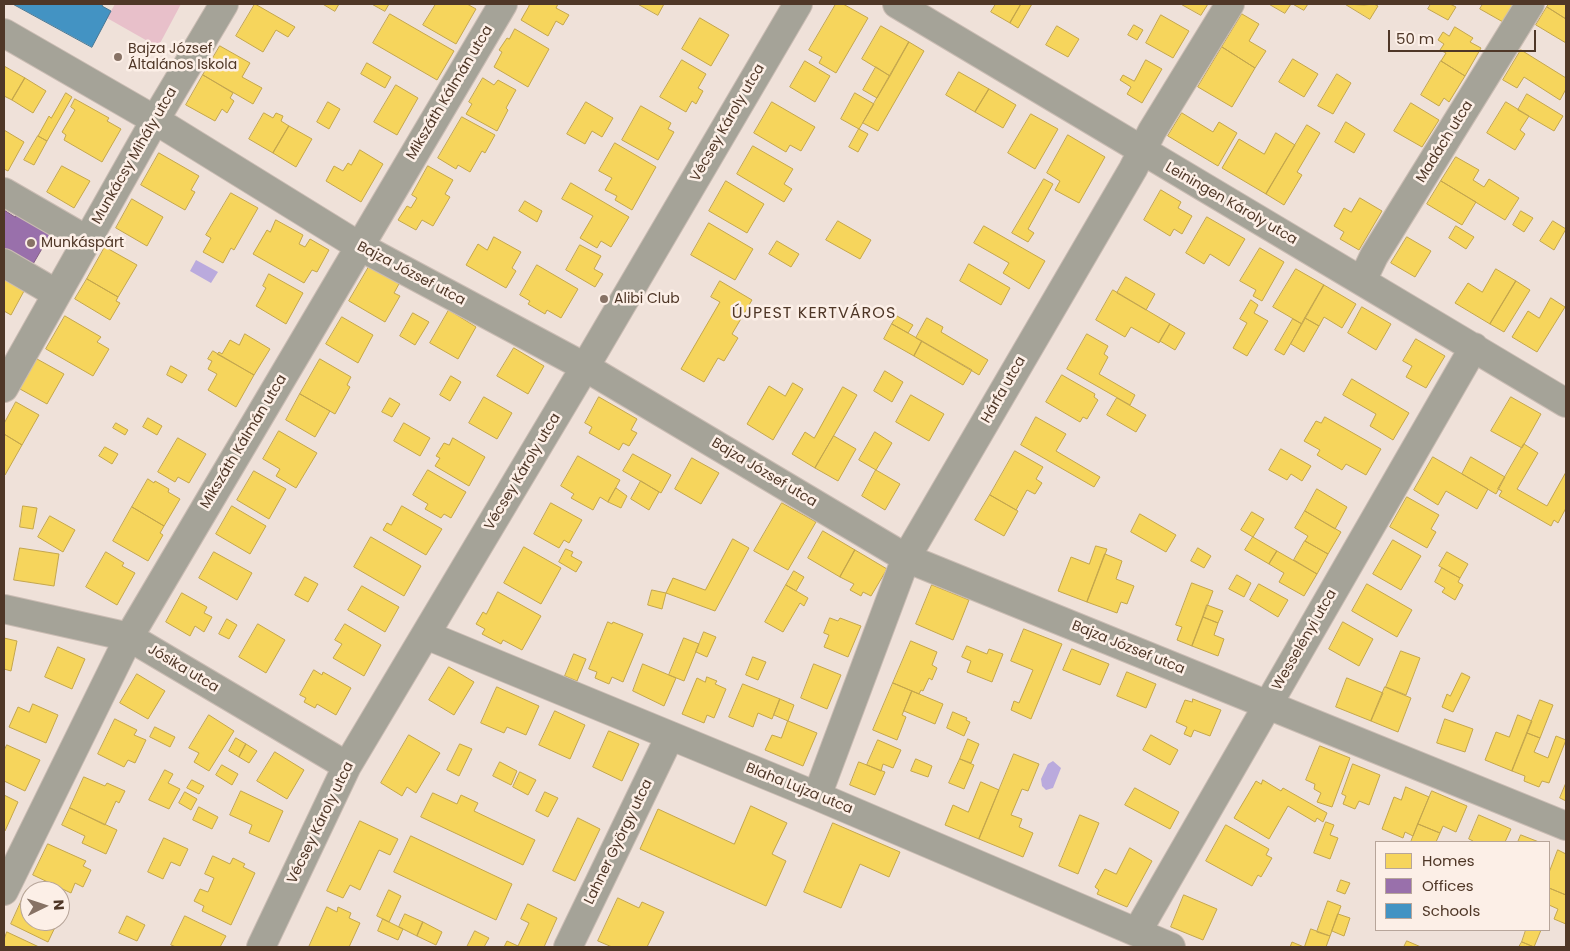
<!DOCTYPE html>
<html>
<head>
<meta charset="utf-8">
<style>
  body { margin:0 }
  #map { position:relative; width:1570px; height:951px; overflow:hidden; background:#efe1d9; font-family:Poppins,sans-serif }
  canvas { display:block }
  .frame { position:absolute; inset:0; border:5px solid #4f3727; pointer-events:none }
  .legend { position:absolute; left:1375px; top:841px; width:175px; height:90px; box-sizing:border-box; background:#fcefe7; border:1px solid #b7a59a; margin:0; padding:6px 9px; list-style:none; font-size:15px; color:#4f3727 }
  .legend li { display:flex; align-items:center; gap:10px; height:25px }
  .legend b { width:25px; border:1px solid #b7a59a }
  .north { position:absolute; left:20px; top:881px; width:50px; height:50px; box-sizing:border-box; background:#fcefe7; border:1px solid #b7a59a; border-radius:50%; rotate:86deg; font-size:14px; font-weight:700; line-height:20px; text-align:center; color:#4f3727 }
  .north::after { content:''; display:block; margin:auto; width:18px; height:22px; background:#877265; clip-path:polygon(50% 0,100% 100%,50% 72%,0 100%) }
  .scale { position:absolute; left:1388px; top:30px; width:148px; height:22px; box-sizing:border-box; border:2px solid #4f3727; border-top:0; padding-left:6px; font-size:15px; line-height:18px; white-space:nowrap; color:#4f3727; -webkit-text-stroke:4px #fcefe7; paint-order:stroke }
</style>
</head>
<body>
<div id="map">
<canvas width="1570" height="951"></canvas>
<div class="frame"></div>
<ul class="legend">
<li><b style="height:14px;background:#f6d55c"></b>Homes</li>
<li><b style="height:14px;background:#9970ab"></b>Offices</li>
<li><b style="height:14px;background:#4393c3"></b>Schools</li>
</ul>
<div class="north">N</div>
<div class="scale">50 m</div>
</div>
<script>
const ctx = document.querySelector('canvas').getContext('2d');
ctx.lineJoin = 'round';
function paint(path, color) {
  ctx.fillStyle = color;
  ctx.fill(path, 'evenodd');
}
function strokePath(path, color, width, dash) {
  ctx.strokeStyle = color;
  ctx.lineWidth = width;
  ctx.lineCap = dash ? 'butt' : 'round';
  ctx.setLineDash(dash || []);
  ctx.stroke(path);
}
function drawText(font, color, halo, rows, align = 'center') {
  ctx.font = font + ' Poppins,sans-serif';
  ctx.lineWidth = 5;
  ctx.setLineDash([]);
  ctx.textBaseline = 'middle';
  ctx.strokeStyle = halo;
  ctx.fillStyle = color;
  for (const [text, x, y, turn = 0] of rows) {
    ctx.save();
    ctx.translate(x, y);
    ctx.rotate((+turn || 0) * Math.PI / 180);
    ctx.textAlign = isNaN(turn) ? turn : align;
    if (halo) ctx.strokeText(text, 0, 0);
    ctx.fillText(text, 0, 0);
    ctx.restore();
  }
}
paint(new Path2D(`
  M115,4H181L158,47L107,18Z`), '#e8c0ca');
paint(new Path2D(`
  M196,260L218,272L211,283L190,271Z
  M1053,761L1061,768L1053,788L1046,790L1042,786L1041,779L1048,764Z`), '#baaadd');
const homes = new Path2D(`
  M255,4L295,27L288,37L276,30L263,52L236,36Z
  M323,4H339L335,11Z
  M372,4H389L385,11Z
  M436,4H467L476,9L456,44L423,25Z
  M528,4H558L556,8L569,15L563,25L556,21L548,36L521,20L529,6Z
  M638,4H664L658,15Z
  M836,4H843L868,18L836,73L819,63L822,57L809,50Z
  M996,4H1021L1010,23L991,12Z
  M1021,4H1032L1018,28L1010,23Z
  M1181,4H1208L1201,15Z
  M1269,4H1291L1285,13Z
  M1293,4H1308L1304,10Z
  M1345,4L1364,5L1374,4L1378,6L1370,19Z
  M1431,4H1450L1456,7L1448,20L1428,9Z
  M1483,4H1514L1503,22L1480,9Z
  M1549,4H1566V19L1547,7Z
  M1547,7L1566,19V43L1536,25Z
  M390,14L454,51L437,80L373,43Z
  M1242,14L1259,24L1249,41L1266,51L1255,68L1222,47Z
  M1161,15L1189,31L1173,58L1146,43Z
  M700,18L729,35L711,66L682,49Z
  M1134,25L1143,30L1137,40L1128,35Z
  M881,26L909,42L890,76L862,59Z
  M1057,26L1079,39L1068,57L1046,45Z
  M1455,27L1473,38L1470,42L1481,48L1465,76L1441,61L1446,53L1440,50L1444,44L1438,40L1443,32L1449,36Z
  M515,29L549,49L528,87L494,67L502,52L499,50L507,38L509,39Z
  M909,42L924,51L878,131L863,123Z
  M220,46L250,63L242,77L262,88L253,104L203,75Z
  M1222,47L1255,68L1232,107L1198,87Z
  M1521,50L1566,78V89L1560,100L1524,77L1517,88L1503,80Z
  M1293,59L1318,74L1304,97L1279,82Z
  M682,60L706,74L698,88L703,91L696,104L692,101L686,112L660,97Z
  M1146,60L1162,69L1142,103L1127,94L1131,87L1120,80L1123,75L1134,81Z
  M805,61L830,76L815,102L790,87Z
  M1441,61L1465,76L1449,102L1444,98L1439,106L1421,95Z
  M367,63L391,77L385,88L361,74Z
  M4,66L25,78L12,100L4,96Z
  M876,67L890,76L877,98L863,90Z
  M959,72L989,89L975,112L946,95Z
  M1337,74L1351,83L1333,114L1318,106Z
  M203,75L233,93L230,98L234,101L227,113L222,109L215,121L186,105Z
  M25,78L46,91L33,113L12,100Z
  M483,78L494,85L498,80L516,90L506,108L508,110L497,131L466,114L472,104L469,102Z
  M396,85L418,98L397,135L374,122Z
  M989,89L1016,105L1003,128L975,112Z
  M66,93L72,97L47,141L38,136L49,116L51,118Z
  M855,93L874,104L859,129L841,119Z
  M1527,94L1563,116L1554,131L1518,110Z
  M75,99L109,118L107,121L121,129L102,162L64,140L66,135L62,132L75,110L71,107Z
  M328,102L340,109L329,129L317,122Z
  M586,102L613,118L602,137L592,131L585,144L567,134Z
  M772,102L815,127L801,151L790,145L786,152L754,133Z
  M1506,102L1529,116L1520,130L1525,134L1515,150L1487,133Z
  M1411,103L1439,120L1422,147L1394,131Z
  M641,106L671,123L668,129L674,132L658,160L622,140Z
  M264,113L273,118L276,113L283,116L281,121L289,126L273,153L249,139Z
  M1182,113L1213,132L1219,122L1237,133L1218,166L1168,136Z
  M1031,114L1058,129L1035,169L1008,153Z
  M462,117L495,135L485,153L482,151L470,172L458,165L456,169L438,158Z
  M1346,122L1365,134L1354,153L1335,142Z
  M1307,125L1320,133L1297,172L1302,175L1284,205L1266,194Z
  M289,126L312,139L296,167L273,153Z
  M859,129L868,134L858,152L849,147Z
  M4,130L24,142L8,171L4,169Z
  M1276,133L1295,145L1266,194L1222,168L1239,139L1264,154Z
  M1068,135L1105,157L1079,203L1055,190L1060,181L1047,173Z
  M38,136L47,141L34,165L24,160Z
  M615,143L656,167L632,210L615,200L617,196L605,190L612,178L599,171Z
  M753,146L793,169L784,184L792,189L784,202L737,174Z
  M360,150L383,164L361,202L326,181L334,166L343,171L348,163L351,165Z
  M159,153L199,176L191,190L195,192L185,210L141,185Z
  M1456,157L1479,170L1473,180L1484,187L1489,179L1519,198L1505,220L1441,181Z
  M62,166L90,181L74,208L47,192Z
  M428,166L453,180L445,194L450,197L433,226L422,220L416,230L398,220L407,206L411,208L417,198L412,195Z
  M1044,179L1053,184L1028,229L1034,233L1028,242L1012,233Z
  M726,181L764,204L747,233L709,211Z
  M1441,181L1476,202L1462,225L1427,204Z
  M571,183L629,217L611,247L601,241L597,248L580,238L593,216L562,199Z
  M1161,190L1181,202L1178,208L1192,216L1182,234L1174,229L1170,236L1144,220Z
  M231,193L258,208L234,250L231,248L223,263L203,252L211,238L206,235Z
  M1360,198L1382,211L1359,250L1340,239L1344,232L1334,226L1344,208L1351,212Z
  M132,199L163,217L147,246L116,228Z
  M525,201L542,211L537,222L519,211Z
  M1521,211L1533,218L1524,232L1513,225Z
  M1207,217L1245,239L1229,266L1210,254L1204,264L1186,253Z
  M276,220L303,235L299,244L305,247L310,239L329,250L317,272L312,270L304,283L253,254L267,230L270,232Z
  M838,221L871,240L860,259L826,240Z
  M1553,221L1566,229L1554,250L1540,241Z
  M709,223L753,249L735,280L691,255Z
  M984,226L1045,261L1029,289L1003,273L1009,263L974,243Z
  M1456,226L1474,237L1466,249L1449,238Z
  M494,237L521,252L512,268L516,271L506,288L466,265L478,244L487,250Z
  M1407,237L1431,251L1415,277L1391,263Z
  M777,241L799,254L791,267L769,254Z
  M580,245L601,256L594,269L603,274L595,287L566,270Z
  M105,247L137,265L118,297L87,279Z
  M1260,248L1284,262L1262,301L1253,296L1256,290L1240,281Z
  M969,264L1010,288L1001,305L960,281Z
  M370,265L400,282L394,293L400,296L385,322L349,301Z
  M537,265L578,289L561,318L547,310L545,314L528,304L530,301L520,295Z
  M1296,269L1324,285L1302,324L1273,307Z
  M1496,269L1516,281L1490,324L1455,303L1468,283L1482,292Z
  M269,274L303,293L286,324L256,306L266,288L263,286Z
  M1126,277L1155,294L1146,310L1117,293Z
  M4,279L24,291L11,315L4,311Z
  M87,279L118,297L116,301L120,303L110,320L75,299Z
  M720,281L752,300L732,334L738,338L724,361L718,358L704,382L681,369L720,302L711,297Z
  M1516,281L1530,290L1504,332L1490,324Z
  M1324,285L1356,304L1342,328L1324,317L1319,326L1305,318Z
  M1113,290L1170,324L1159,343L1131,327L1125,337L1096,320Z
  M1551,298L1565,307L1537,352L1512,337L1528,311L1539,318Z
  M1251,300L1258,305L1254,313L1268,321L1247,356L1233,348L1247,323L1240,319Z
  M1362,307L1391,324L1376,350L1348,333Z
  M449,310L476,327L458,359L430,343Z
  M413,313L429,322L415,345L400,336Z
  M65,316L101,337L97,342L109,349L93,376L46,349Z
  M897,316L913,325L908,333L892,324Z
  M342,317L373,335L358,363L326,344Z
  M927,318L943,327L941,332L988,360L979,375L916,338Z
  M1305,318L1319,326L1304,352L1291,344Z
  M1293,319L1302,324L1284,355L1275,350Z
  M892,324L922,341L914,356L884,339Z
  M1170,324L1185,333L1175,350L1160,341Z
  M245,334L270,349L254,375L217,354L219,352L222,354L230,340L239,345Z
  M1087,334L1108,346L1104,354L1108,357L1099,374L1135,395L1130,405L1067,369Z
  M1416,339L1445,356L1426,388L1406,377L1412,366L1403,361Z
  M922,341L972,370L963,385L914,356Z
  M514,348L544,366L528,394L497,376Z
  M213,351L254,375L236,407L208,390L217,374L208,369L212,361L208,359Z
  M37,359L64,374L47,404L20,389Z
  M320,359L351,377L347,385L350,387L335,414L300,394Z
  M171,366L187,375L182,383L167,375Z
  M885,371L903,382L892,402L874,391Z
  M1062,375L1095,394L1094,397L1098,400L1087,419L1083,417L1080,422L1046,402Z
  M451,376L461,382L450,401L440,395Z
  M1352,379L1409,413L1393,440L1370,426L1376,414L1343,395Z
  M793,383L803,389L773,440L747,424L769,386L785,396Z
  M843,387L857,395L815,468L792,454L805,432L814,438Z
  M300,394L330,411L315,437L286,420Z
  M911,395L944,414L929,441L896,422Z
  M484,397L512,413L497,439L469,423Z
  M599,397L637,419L631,430L637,433L629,446L623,443L619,450L589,433L592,427L585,423Z
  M1511,397L1541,414L1522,448L1491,431Z
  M390,398L400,404L392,417L382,412Z
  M1117,398L1146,415L1136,432L1107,415Z
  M16,402L39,415L22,445L4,434V424Z
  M1036,417L1066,434L1056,451L1100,477L1094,487L1021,445Z
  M1325,417L1381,449L1366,475L1346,464L1342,470L1317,455L1320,450L1304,441L1316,421L1321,423Z
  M148,418L162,426L157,435L143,427Z
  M116,423L128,430L125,435L113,428Z
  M404,423L430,438L420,456L394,441Z
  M279,431L317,453L296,488L276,476L280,469L263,459Z
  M875,432L892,443L876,470L859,460Z
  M4,434L22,445L5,475L4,474Z
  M834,436L856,449L838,481L815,468Z
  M178,438L206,454L189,483L178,477L175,482L158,472Z
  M453,438L485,457L469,486L435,466L440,458L436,456L444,443L449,445Z
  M1524,444L1538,453L1517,489L1547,506L1566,472V508L1558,523L1554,520L1551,526L1499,496L1502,491L1498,489Z
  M105,447L118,454L112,464L99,456Z
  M1281,449L1311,466L1302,481L1291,474L1287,480L1269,470Z
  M1015,451L1043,467L1036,479L1042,483L1035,494L1027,490L1016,510L990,495Z
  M633,454L671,475L661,493L623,471Z
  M578,456L620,480L608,502L600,497L593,510L571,498L574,494L561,486Z
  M1433,457L1488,489L1477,509L1446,491L1438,505L1414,490Z
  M1471,457L1505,477L1496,494L1462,474Z
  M692,458L719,473L701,504L675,489Z
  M428,470L466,492L451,518L444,514L441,518L425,509L428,504L413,495Z
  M876,470L900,484L885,510L862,496Z
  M254,471L286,489L269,519L237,500Z
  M148,479L154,483L155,481L169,489L168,492L180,499L164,526L132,507Z
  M641,481L659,492L649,510L631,499Z
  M616,488L627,496L621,508L608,502Z
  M1317,489L1347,507L1335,529L1305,511Z
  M990,495L1018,511L1004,536L975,520Z
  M1407,497L1439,515L1431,529L1436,532L1427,548L1390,527Z
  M551,503L582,520L569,543L564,540L559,548L534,534Z
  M782,503L816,522L788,570L754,551Z
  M23,506L37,508L33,529L20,527Z
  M232,506L266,526L250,554L216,534Z
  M402,506L442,529L426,555L383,530L387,523L391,525Z
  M132,507L164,526L160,533L163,535L148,561L113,541Z
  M1305,511L1341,532L1328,554L1305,541L1308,536L1295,528Z
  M1252,512L1264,519L1253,537L1241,530Z
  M1140,514L1176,535L1166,552L1131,532Z
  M50,516L75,530L63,552L38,537Z
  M823,531L855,550L840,577L808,558Z
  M371,537L421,566L404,596L354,567Z
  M1253,537L1277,551L1269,564L1245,550Z
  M733,539L749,548L715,611L666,593L673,578L705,590Z
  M1393,540L1421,556L1401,590L1373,574Z
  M1305,541L1328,554L1317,574L1294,560Z
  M1096,546L1107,549L1087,602L1058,591L1071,557L1089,564Z
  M524,547L561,568L541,604L504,583Z
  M20,548L59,554L54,586L14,580Z
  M1198,548L1211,556L1204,568L1191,561Z
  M566,549L573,552L571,556L582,562L576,572L559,562Z
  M855,550L887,569L871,596L863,592L861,596L850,590L854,584L840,577Z
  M1277,551L1317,574L1304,596L1279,582L1284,573L1269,564Z
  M106,552L124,563L122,566L135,573L117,605L86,587Z
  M214,552L252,573L237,600L199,578Z
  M1447,552L1468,564L1460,578L1439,566Z
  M1105,554L1122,561L1116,579L1134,586L1127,604L1121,602L1117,613L1087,602Z
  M1442,568L1460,578L1458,582L1463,585L1455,600L1442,592L1445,588L1435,582Z
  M794,571L804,577L796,591L786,585Z
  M1237,575L1251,583L1244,597L1229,589Z
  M305,577L318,584L308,602L295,595Z
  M1192,583L1213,591L1192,646L1177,640L1182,627L1176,625Z
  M1259,584L1288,600L1278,617L1250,600Z
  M1367,584L1412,610L1397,637L1352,611Z
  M786,585L808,598L804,606L800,603L783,632L765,622Z
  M932,585L969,600L953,640L916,624Z
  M362,586L399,607L385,632L348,610Z
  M652,590L666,593L662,609L648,605Z
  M498,592L541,616L522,650L503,640L501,644L482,634L485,629L476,624L483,612L486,614Z
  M182,593L207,607L204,613L212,617L204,632L195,626L190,636L166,622Z
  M1207,605L1223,611L1218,623L1203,617Z
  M1203,617L1218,623L1214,635L1224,639L1218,656L1192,646Z
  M830,618L838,621L840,618L861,626L848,657L824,647L829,635L824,633Z
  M227,619L237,625L229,639L219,634Z
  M608,622L612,624L613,622L643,634L623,682L612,677L609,684L595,678L597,672L589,669Z
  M1343,622L1373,639L1359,666L1329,649Z
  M258,624L285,640L266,673L239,657Z
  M345,624L381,645L364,676L333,658L342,644L335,640Z
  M1024,629L1062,644L1031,719L1011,710L1014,701L1019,703L1033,670L1011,661Z
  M704,632L716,637L707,657L696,652Z
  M4,638L17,641L11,671L4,669Z
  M684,638L699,644L684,681L669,675Z
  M911,641L937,652L932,665L937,668L932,680L929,678L923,691L921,690L919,694L893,683Z
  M967,646L987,654L989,649L1003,654L992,682L967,672L971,661L962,657Z
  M58,647L85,659L72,689L45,677Z
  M1072,649L1109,664L1100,685L1063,670Z
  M1401,651L1420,658L1406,695L1386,687Z
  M574,654L586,659L577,681L565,676Z
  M753,657L766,662L758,680L746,675Z
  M643,664L676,678L664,706L633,691Z
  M814,664L841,675L827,709L801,698Z
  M449,667L474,682L454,715L429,700Z
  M314,670L322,675L323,672L351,688L336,715L317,704L315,708L304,702L306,698L300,695Z
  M1127,672L1156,684L1146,708L1117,696Z
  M1462,673L1470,677L1453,712L1442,707L1447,694L1450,696Z
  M137,674L165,691L148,719L120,703Z
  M707,677L717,681L715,684L726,689L714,718L707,715L704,723L682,714L697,678L705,682Z
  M1347,678L1383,693L1371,721L1336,707Z
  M893,683L912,691L902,715L906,717L897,740L873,730Z
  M743,684L780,699L772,719L758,713L753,727L729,717Z
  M497,687L539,706L526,735L507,727L504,733L481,723Z
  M1385,687L1411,698L1398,732L1371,721Z
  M912,691L943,704L935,724L904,711Z
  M780,699L794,705L788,721L774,715Z
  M1193,699L1221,710L1210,736L1194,730L1191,737L1184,734L1187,727L1176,722L1185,700L1192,702Z
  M1540,700L1553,705L1540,738L1527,733Z
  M33,704L58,715L46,743L9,727L18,707L29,712Z
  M555,711L585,725L570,759L539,745Z
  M953,712L967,718L966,720L970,722L964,736L947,728Z
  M209,715L234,731L209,771L194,762L199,753L189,748Z
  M1518,715L1532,721L1512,771L1485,760L1496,732L1509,737Z
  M115,719L137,730L134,735L146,740L135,763L128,760L124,767L98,754Z
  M1445,719L1473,729L1465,752L1437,743Z
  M788,721L817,733L803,766L765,750L772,735L781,738Z
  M155,727L175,737L170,747L150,737Z
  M609,731L639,744L622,781L593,767Z
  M1527,733L1540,738L1534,752L1548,758L1556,736L1566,740L1549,783L1542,781L1539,787L1524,781L1525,776L1512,771Z
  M409,735L440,753L416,793L407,787L402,796L381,783Z
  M1151,735L1178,750L1170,765L1143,750Z
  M236,738L246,744L239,757L229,751Z
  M968,739L979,744L971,763L960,759Z
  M878,740L901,750L893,768L883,764L881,771L867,765Z
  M246,744L257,751L249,763L239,757Z
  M460,744L472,749L459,776L447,770Z
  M7,745L40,760L25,791L4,781V751Z
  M1320,746L1350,758L1332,807L1317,802L1321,793L1314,789L1315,784L1306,780Z
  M275,752L304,770L287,799L257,781Z
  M1014,754L1039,764L1028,791L1022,789L1011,815L1022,819L1019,827L1033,833L1023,857L979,839Z
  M916,759L932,766L928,777L911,771Z
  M960,759L974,765L964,789L949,783Z
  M500,762L517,771L511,785L493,776Z
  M859,762L885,772L875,795L850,785Z
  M1353,764L1380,775L1369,805L1359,801L1355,809L1343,804L1346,796L1342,794Z
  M222,765L238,774L232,785L216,775Z
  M165,770L173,774L168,783L180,789L169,809L149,800Z
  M520,772L536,780L528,795L513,787Z
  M84,777L105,786L107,783L125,791L119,803L116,801L105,825L70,808Z
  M192,780L204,786L199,794L187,788Z
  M1263,780L1281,791L1283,788L1327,813L1323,822L1317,818L1315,822L1288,806L1269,839L1234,818L1256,781L1261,784Z
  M981,782L999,790L979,839L945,825L953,805L968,812Z
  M1566,783V801L1560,798Z
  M1406,787L1429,797L1413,836L1405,832L1403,838L1382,829L1394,797L1401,800Z
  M1135,788L1179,812L1170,829L1125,805Z
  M241,791L283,811L269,842L249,833L252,825L230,815Z
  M1432,791L1467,806L1456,832L1443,826L1440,833L1418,824Z
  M185,792L197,799L191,810L179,803Z
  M545,792L558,798L548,817L536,811Z
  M433,793L457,804L461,795L478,803L474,811L535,840L523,865L421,817Z
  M4,795L18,802L5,831H4Z
  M751,806L787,823L772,854L786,861L766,906L640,849L658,809L734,844Z
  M199,807L218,817L212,829L193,820Z
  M70,808L117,830L106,854L82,843L85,836L62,825Z
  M1080,815L1099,823L1078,874L1059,866Z
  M1479,815L1511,829L1505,842H1472L1473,841L1469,839Z
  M578,818L600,829L575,881L553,871Z
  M360,821L398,839L390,855L379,850L360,890L350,885L343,898L327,891Z
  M1326,822L1334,825L1330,835L1338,838L1330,859L1314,853Z
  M833,823L900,852L889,877L860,864L841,908L804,892Z
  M1418,824L1440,833L1436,842H1411Z
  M1226,825L1269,849L1266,855L1272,858L1261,877L1258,875L1252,886L1206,861Z
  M1521,835L1539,842H1518Z
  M411,836L512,884L496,920L394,872Z
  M164,838L188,849L180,866L171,862L163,879L148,872Z
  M48,844L86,861L83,866L91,870L83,887L75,883L71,893L33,875Z
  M1130,848L1152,861L1127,907L1097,894L1099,890L1095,887L1105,869L1116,874Z
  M1558,850L1566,854V895L1549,888V873Z
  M213,856L230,864L233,858L245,864L243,867L255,873L231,925L202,911L204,906L194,901L200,889L208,892L214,878L205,874Z
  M1341,880L1350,883L1345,894L1337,891Z
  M1549,888L1566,895V924L1554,919L1558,909L1549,905Z
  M389,890L401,896L389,922L377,916Z
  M26,891L30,893V921H58L48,942L11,924Z
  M1184,895L1217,909L1203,940L1171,927Z
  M618,898L639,908L642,902L664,912L647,947H612L598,941Z
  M1328,901L1341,906L1330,936L1317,932Z
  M528,904L557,918L544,947H504L507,941L518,946L529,923L521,919Z
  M327,907L337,912L338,907L351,913L349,918L360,923L349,947H309Z
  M405,914L423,922L417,936L399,927Z
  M1338,914L1350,918L1344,936L1332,931Z
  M127,916L145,925L137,941L119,933Z
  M185,916L226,936L220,947H176L171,945Z
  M383,919L403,929L398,940L378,931Z
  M423,922L442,932L436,945L417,936Z
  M1311,929L1330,936L1326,947H1290L1292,942L1304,947Z
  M1526,930H1541L1534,947L1522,942Z
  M475,931L489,938L484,947H467Z
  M7,932L39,947H4V940Z
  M1407,941L1421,947H1404Z
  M1522,942L1534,947H1535H1519Z`);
paint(homes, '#f6d55c');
strokePath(homes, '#c4a64c', 1);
const offices = new Path2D(`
  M20,208L54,228L29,271L4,256V210L15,217Z`);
paint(offices, '#9970ab');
strokePath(offices, '#835f83', 1);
const schools = new Path2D(`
  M13,4H103L102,6L111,11L92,47Z`);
paint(schools, '#4393c3');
strokePath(schools, '#477794', 1);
const minor = new Path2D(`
  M897,4L1566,403
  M4,33L155,120L359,246L585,367L906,558L1566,826
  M4,192L87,240
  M4,263L57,294
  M1362,281L1374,256L1530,4
  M4,388L155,120L224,4
  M4,609L129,637L347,766
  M426,635L817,796L1171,947
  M817,796L906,558L1133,169L1152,131L1230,4
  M4,891L129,637L503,4
  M1137,932L1474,347
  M261,947L347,766L585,367L798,4
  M568,947L670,736`);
strokePath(minor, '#cabcb3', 30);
strokePath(minor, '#a5a398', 28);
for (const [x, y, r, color] of [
  [118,57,5,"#877265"],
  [31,243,5,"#877265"],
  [604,299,5,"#877265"]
]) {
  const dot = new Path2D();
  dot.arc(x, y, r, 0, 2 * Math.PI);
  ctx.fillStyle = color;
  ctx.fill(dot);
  strokePath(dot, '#fcefe7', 2);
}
drawText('14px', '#4f3727', '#fcefe7', [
  ["Bajza József",128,49],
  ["Általános Iskola",128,65],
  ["Munkáspárt",41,243],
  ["Alibi Club",614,299]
], 'left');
drawText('14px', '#4f3727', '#fcefe7', [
  ["Mikszáth Kálmán utca",450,93,-59],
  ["Vécsey Károly utca",728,123,-60],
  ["Madách utca",1445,142,-58],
  ["Munkácsy Mihály utca",135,156,-60],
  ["Leiningen Károly utca",1231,204,30],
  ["Bajza József utca",411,274,28],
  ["Hárfa utca",1004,390,-60],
  ["Mikszáth Kálmán utca",244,442,-59],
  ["Vécsey Károly utca",523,472,-59],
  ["Bajza József utca",764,473,31],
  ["Wesselényi utca",1305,640,-60],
  ["Bajza József utca",1128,648,22],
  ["Jósika utca",183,669,31],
  ["Blaha Lujza utca",799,789,22],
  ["Vécsey Károly utca",321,823,-64],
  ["Lahner György utca",619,842,-64]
]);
ctx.letterSpacing = '1px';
drawText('16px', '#4f3727', '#fcefe7', [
  ["ÚJPEST KERTVÁROS",814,314]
]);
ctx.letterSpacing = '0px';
</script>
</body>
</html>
